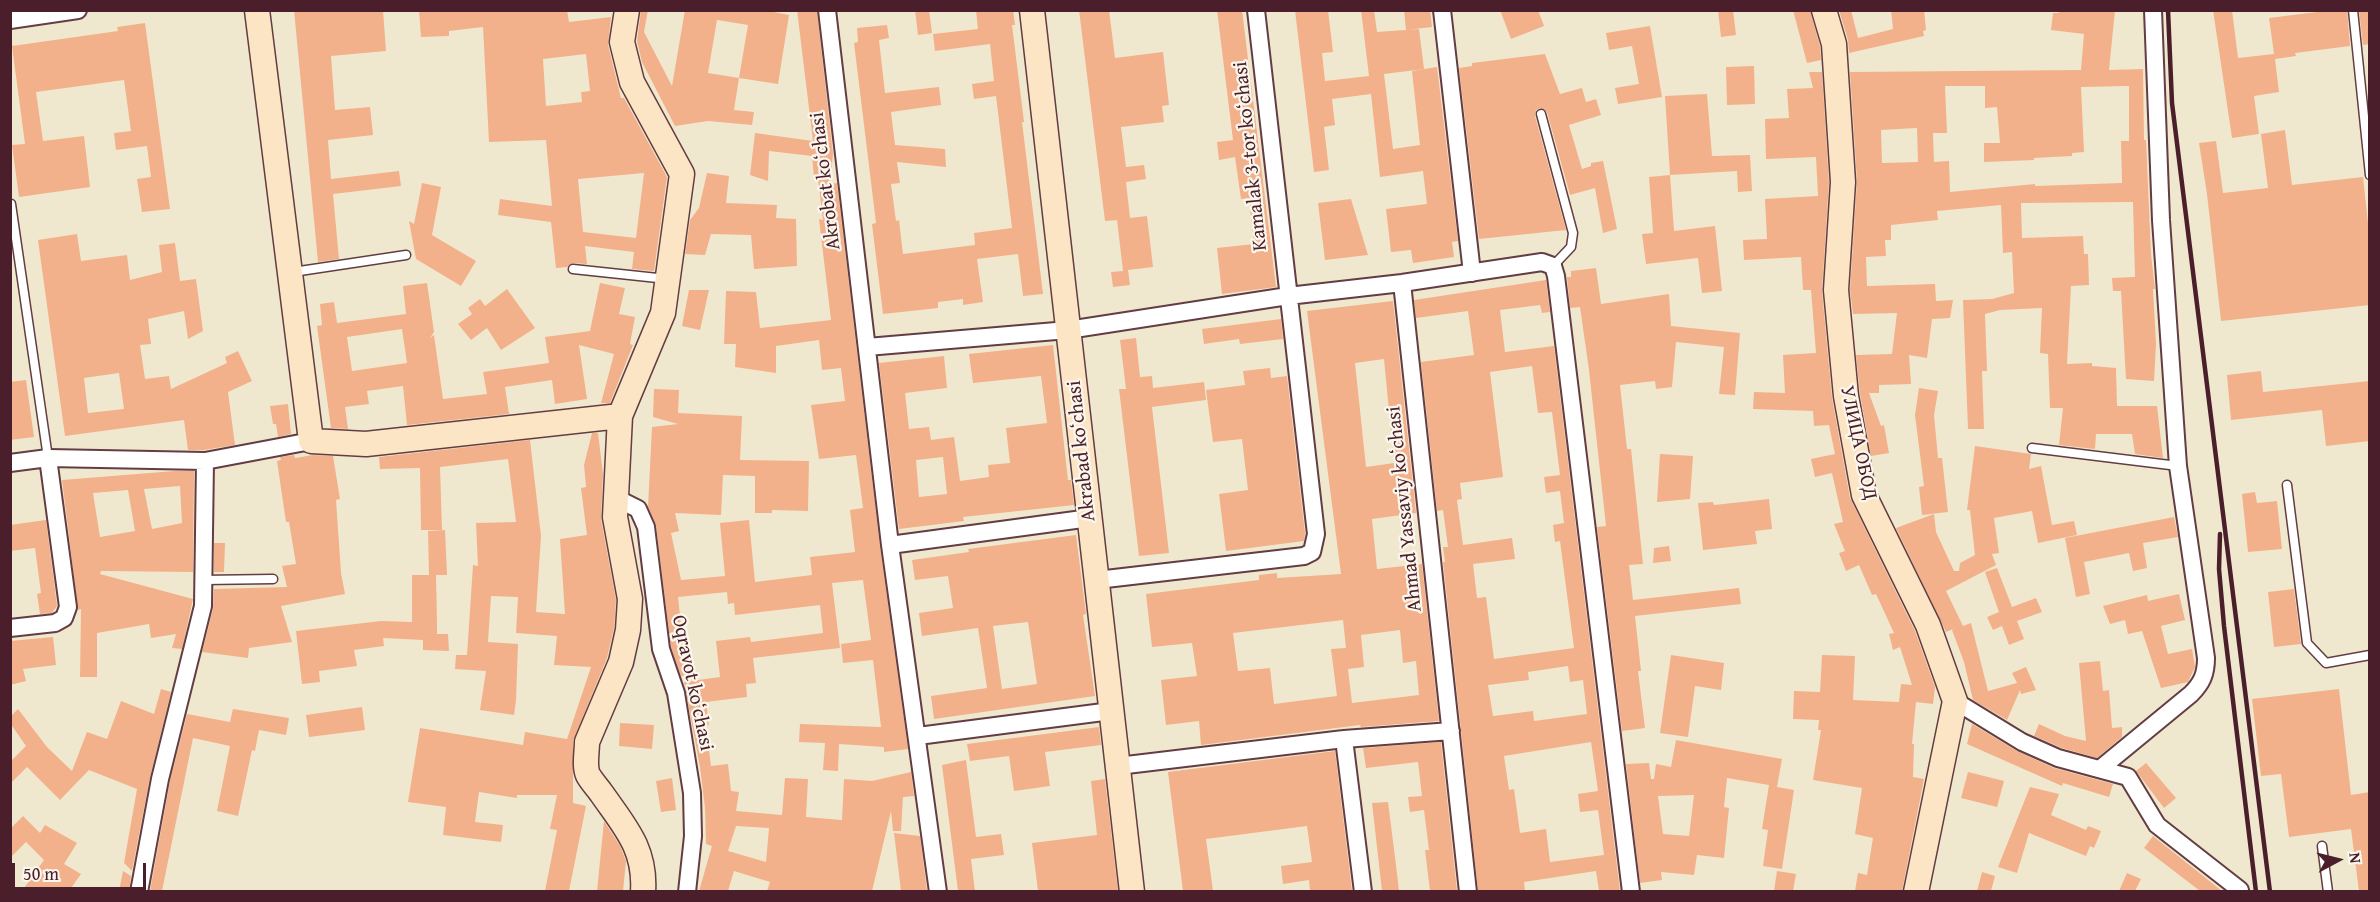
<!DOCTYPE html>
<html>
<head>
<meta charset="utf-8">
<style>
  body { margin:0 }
  #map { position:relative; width:2380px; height:902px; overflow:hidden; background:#f0e8ce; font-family:"Gentium Book Plus",serif }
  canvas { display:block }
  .frame { position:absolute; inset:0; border:12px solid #4a1f2b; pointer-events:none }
  .north { position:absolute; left:2308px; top:830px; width:60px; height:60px; -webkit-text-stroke:4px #fbf7ec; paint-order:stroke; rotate:83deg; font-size:16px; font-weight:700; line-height:24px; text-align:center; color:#4a1f2b }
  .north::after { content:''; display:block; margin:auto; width:21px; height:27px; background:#4a1f2b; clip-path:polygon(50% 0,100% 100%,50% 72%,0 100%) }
  .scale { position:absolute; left:12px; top:863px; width:134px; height:27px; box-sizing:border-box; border:3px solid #4a1f2b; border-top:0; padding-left:8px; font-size:18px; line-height:21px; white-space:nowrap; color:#4a1f2b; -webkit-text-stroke:4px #fbf7ec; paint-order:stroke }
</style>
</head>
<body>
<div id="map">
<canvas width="2380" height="902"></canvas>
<div class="frame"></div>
<div class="north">N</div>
<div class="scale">50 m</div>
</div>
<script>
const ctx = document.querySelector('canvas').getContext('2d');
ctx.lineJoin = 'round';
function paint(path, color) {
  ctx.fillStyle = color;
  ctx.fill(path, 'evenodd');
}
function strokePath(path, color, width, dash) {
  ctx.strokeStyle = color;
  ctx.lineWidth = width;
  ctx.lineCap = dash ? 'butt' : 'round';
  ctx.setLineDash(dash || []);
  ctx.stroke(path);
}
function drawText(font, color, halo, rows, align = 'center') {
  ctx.font = font + ' "Gentium Book Plus",serif';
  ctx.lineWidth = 4.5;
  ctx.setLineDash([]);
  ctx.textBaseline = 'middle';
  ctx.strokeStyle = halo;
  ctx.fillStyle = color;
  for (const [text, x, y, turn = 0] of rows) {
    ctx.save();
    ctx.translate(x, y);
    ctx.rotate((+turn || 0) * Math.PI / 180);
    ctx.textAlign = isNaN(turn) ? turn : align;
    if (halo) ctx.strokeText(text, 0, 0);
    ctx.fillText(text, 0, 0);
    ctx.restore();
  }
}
paint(new Path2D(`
  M294,10H383L386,51L331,56L335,110L370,107L373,135L328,140L331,179L399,171L401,186L333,194L339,259L318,262Z
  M419,10H567L569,22L611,17L608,45L621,98H624L667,177L654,271L632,269L634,252L585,246L587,264L573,263L567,267L556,268L551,222L498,215L500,199L552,206L546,140L489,142L483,27L449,31V36L421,37ZM586,54L590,91L581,92L582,102L546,106L543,59ZM644,173L636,238L583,232L578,179Z
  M641,10H648L644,32L672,86L685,10H764L789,15L778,84L739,78L734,110L754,112L752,125L708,121L675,126L642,62L637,41ZM717,20L748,25L739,78L708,73Z
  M797,10H817L833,154L830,184L837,183L880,546L908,749L884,752V747L839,744L838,771L823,770L825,743L799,742L800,724L881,727L873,660L843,663L841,644L871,640L863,580L832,583L840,648L753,658L756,683L746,684L747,697L706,702L709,725L706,726L711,766L728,764L731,791L739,792L736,811L782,815L785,778L808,779L806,817L842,820L844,779L872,781L911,772L914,796L903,797L901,831H893L891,811L872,891H767L770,882L734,871L728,891H699L712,846L706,844L705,808L700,767L684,682L720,677L716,641L750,637L751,642L823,633L820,605L735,615L734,603L728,604L727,592L678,597L683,645L691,674L681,676L671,647L656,526L648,507L652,427L678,424L653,417L654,389L679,390L678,413L742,416L740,460L809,461L808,511L772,510V513H755V476L723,475L721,515L675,513L679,531L671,533L681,580L725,576L720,523L749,520L755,582L812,575L810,557L855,552L850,510L863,508L856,455L819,459L811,405L845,401L841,368L822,370L819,340L776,346V373L735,367L736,344H724L726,291L756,292L760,328L831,320L819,219L823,220L818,179L814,178L812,156L769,151L768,181L750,175L755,133L813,141ZM736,826L769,828L766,862L728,851Z
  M915,10H929L932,33L918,35Z
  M976,10H1013L1015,25H1012L1024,122H1022L1043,294L1023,296L1018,254L977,259L983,302L963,305V299L938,302V308L883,314L872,224L876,223L854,43L858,42L857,28L887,25L889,38L879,40L885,93L939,87L941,105L891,112L895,145L945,149L946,167L897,162L900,183L891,184L896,221L899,220L903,254L975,245L974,233L1012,228L996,96L974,99L972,84L994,81L990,44L935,51L933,34L978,29Z
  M1079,10H1109L1115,58L1163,52L1169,105L1162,106L1164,122L1121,127L1126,167L1144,165L1146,179L1126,182L1130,218L1147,216L1153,267L1128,270L1130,285L1113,287L1111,272L1123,271L1117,220L1105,221Z
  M1217,10H1242L1276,287L1222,294L1217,248L1254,244L1249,198L1241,199L1235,157L1219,160L1217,142L1233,140Z
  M1295,10H1328L1333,52L1322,53L1325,81L1369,76L1361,10H1374L1377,32L1419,29L1424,69L1384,74L1393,149L1420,145L1412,71L1437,67L1458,241L1452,242L1454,257L1413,263L1411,250L1391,252L1386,209L1427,204L1423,171L1380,177L1371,94L1332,99L1335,125L1324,127L1329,170L1314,172Z
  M1404,10H1430L1432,27L1406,30Z
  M1500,10H1538L1544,26L1511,39Z
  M1718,10H1733L1736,35L1721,37Z
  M1793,10H1810L1820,46L1821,60L1807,63Z
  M1839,10H1851L1858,38L1893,29L1891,10H1924L1926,30L1923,31L1924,36L1849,53L1848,40Z
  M2059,10H2115L2109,70L2143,69L2144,140H2146L2151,254L2155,289H2153L2156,344L2154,381L2126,379L2121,291H2113L2112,278L2135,277L2133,202L2021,203L2022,238L2083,236L2084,254H2088L2089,285L2071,286L2067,364L2092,363V366L2116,368L2117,406H2157L2163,458L2135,454L2132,434H2096L2095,449L2059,445L2063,408H2050L2048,354L2040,353L2042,308L2000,310L1985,314L1987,371H1982L1984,429H1968L1963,300L1992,299L2014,293L2012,252L2003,253L2001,205L1937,211L1938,220L1891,225V240H1885L1886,256L1866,257L1867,286L1935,284L1936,301L1953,300L1950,318L1932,319L1927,358L1909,355L1911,384L1879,385V393H1869L1881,426L1884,425L1889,453L1871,456L1860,394L1856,355L1892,354L1897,313L1853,314L1850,290L1857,181L1850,72L2081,70L2084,34L2051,30L2053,13H2059ZM1945,86H1985V108L1997,107L2000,143H1984V162L2034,160V158L2072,156V153L2084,152L2081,87L2129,86V141H2121L2122,183L2035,186V184L1950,192L1949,161L1934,162L1933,133H1947ZM1917,128L1918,162L1882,163L1881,130Z
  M2213,10H2232L2238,58L2274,54L2269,18L2333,10H2347L2350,46L2295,53L2296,56L2275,59L2279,92L2254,96L2259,134L2232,138Z
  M2359,10H2370V44L2363,45Z
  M145,23L170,209L142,212L137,179L151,177L147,146L116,150L114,133L131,131L124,80L36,92L43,141L84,136L90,187L19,197L12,145L25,144L12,46L118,31L117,27Z
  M1650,26L1662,97L1618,104L1615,88L1639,84L1632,46L1609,50L1606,33Z
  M1545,54L1560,94L1582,88L1586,102L1596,99L1601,115L1569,125L1582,169L1591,166V163L1603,161L1617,229L1603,233L1595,188L1570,195L1547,112L1540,108L1536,110L1535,116L1566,230L1479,239L1459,68L1472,66V63Z
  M1754,66L1755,104L1727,105L1726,67Z
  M1809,72H1822L1829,182L1822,291L1832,398L1850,498L1915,631L1935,687L1933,704L1916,702L1912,744H1914L1913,777L1924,779L1902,891H1855L1858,873L1867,875L1873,838L1855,834L1862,788L1813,780L1821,730H1818L1819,720L1793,719L1794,691L1820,692L1822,655L1855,656L1853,700L1899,702L1901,684L1912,685L1900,647L1893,650L1889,634L1894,633L1876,594L1872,595L1859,565L1846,571L1839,553L1845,551L1834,524L1843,522L1832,473L1815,477L1811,459L1835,454L1829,425L1814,426L1813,411L1753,409L1754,392L1785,393L1783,355L1816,353L1811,290H1803L1801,257L1744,260L1743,240L1767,239L1765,199L1818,196L1816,157L1766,159L1765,119L1789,118L1787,89L1813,88Z
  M1707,94L1712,156L1750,155L1752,191L1738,192L1737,171L1670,175L1674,231L1715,226L1722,291L1702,293L1698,258L1646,264L1642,234L1653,233L1649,177L1670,175L1665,96Z
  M2285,130L2292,185L2363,177L2370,242V305L2221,321L2207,194L2199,143L2216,141L2223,193L2268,188L2261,134Z
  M707,173L729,176L726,203L777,205L776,218L796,219L797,266L754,269L751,235L711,234L705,255L685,254L690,220L699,208Z
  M422,183L441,187L432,235L476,261L461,286L416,259L409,221L414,224Z
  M1351,199L1368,255L1325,260L1318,203Z
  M77,234L81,261L127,255L130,280L162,272L159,245L175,243L180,281L196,279L203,331L188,339L184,311L148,319L151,344L140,345L145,379L169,376L171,389L227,363L225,357L238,351L252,381L228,392L235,445L204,450H188L184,420L65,436L38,240ZM119,373L124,409L88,413L84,378Z
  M1596,268L1601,304L1669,294L1671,326L1740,333L1735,395L1719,394L1724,347L1676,342L1672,387L1656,389L1655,381L1620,385L1627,449H1631L1643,564L1629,565L1633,600L1739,588L1741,604L1635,616L1641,671H1638L1645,728L1622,731L1597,527L1606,526L1589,370L1580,307L1570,308L1567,277H1571V271Z
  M1546,280L1550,312L1542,313L1540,305L1500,310L1505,352L1554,346L1620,891H1599L1596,871L1524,882L1525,891H1478L1443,562H1445L1443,547H1448L1443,510L1437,511L1421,362L1474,355L1468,311L1416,318L1414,300ZM1532,366L1538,413L1552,412L1560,475L1544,477L1546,493L1560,491L1564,523L1553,525L1555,542L1560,541L1574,648L1494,659L1486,597L1477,598L1473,564L1515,559L1512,538L1463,545L1457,500L1462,499L1460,483L1503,477L1490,372ZM1568,666L1570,682L1583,680L1587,714L1534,721L1533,711L1493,716L1488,685L1529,680L1528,672ZM1591,742L1598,791L1578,794L1580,812L1598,810L1604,855L1550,862L1546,829L1520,833L1514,789L1509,790L1504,756Z
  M427,283L434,332L430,338L434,335L443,399L487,394L483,372L549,363L545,337L590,331L600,283L625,288L619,314L635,317L630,344L633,345L610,403H601L614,354L579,345L587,399L555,404L552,380L505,387L509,414L407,425L403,386L367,391L369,404L345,407L348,429L331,428L317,326L322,325L320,304L334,302L337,323L406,314L403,286ZM402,329L407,363L352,371L347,337Z
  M507,289L535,328L501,350L487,328L471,340L458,324L472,314L468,308L480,299L485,306Z
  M689,290H709L700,330L682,326Z
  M1393,301L1416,513L1372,519L1377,569L1422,564L1439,721L1361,727L1360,725L1201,745L1199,721L1166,725L1161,680L1197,676L1192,643L1152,647L1146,594L1259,580V575L1277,573V578L1341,574L1307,311ZM1384,359L1394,463L1366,467L1355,363ZM1343,620L1346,648L1331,649L1337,696L1274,704L1270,668L1238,671L1233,633ZM1400,630L1403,663L1416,661L1419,695L1352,703L1348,669L1364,667L1361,635Z
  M1281,319L1283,339L1240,344L1239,339L1204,344L1202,329Z
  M1136,338L1140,377L1152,376L1153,388L1204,382L1206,400L1152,407L1169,553L1139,556L1119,389H1126L1120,340Z
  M1053,345L1068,480H1071L1074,505L963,517L964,521L899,529L879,363L944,356L947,388L905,393L909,429L929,427L931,440L954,437L960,481L989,477L988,465L1010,463L1006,428L1047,423L1041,376L973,383L969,354ZM943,457L947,494L919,497L916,460Z
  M1270,368L1271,378L1287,376L1305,533L1304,541L1226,551L1219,494L1248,490L1242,439L1213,442L1206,390L1245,385L1243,371Z
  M2261,371L2263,392L2370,381V441L2326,446L2322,410L2231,420L2227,375Z
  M26,380L34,437L10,440V382Z
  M1919,388L1938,391L1934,415L1938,458H1942L1948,512L1922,515L1919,487L1924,486L1915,415Z
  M288,404L291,434L278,437L276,424H273L270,406Z
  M592,433H598L603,474L601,519L616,600L614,628L607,658L573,741V803L586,806L569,891H545L557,830L550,829L557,795H517V798L479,792L475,822L503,825L501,842L443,835L446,807L408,802L420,728L523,745L525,732L567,739L591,667L554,665L557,636L516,633L518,597L491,596L488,642L518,644L516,700L514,715L480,710L486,671L455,669L456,655H467L473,565L478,566L476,523L516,522L508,459L440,467L442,530H421L420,468L380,469L379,457L530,440L541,536L536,612L565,614L560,539L587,535L581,488L586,487L584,465Z
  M1975,446L2031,454L2029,469L2041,466L2052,525L2074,521L2077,535L2038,543L2032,511L1994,518L1999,553L1992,554L1996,565L1946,591L1963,626L1971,623L1988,691L2017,683L2012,673L2026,667L2036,690L2021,694L2020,690L2007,720L1973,700L1964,662L1952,630L1956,628L1946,632L1896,528L1934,514L1936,532L1954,571H1959L1960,563L1975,555L1970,510H1967Z
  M1660,454L1693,456L1690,499L1657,502Z
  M294,455L295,458L313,455L333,456L340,499L336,500L341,573L345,594L281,606L292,642L249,648L248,658L202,652L213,609L214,589L287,587L282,566L296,564L289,522H286L277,461L281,460L280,457Z
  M175,471H194L193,572L101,571L100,574L193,599L182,649L172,648L176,634L151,638L149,624L97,633V677H80L81,609L78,610L62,480ZM180,486L182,523L152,529L144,489ZM128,490L135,531L100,537L93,493Z
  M2255,492L2257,503L2277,501L2282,549L2248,552L2242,494Z
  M1769,499L1772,529L1755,531L1757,544L1703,550L1698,503L1713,502L1714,505Z
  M2174,517L2178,537L2143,543L2147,568L2133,571L2129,553L2084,562L2090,594L2076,597L2065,538Z
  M46,520L57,606L52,613L40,614L37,594L41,593L35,548L10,551V525Z
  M445,530L447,575H436L437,623V634H448L449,651L423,650V640L383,638L384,646L354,650L357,666L319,671L320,682L302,684L296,631L381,621L412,622V575H429L428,531Z
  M1076,535L1086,614L1083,615L1095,696L934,719L931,696L987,688L978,628L922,636L919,613L953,608L948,576L915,580L912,560L969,552L968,549ZM1028,622L1037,684L1002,689L993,626Z
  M214,543H225L224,572H214Z
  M1669,546L1671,561L1653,563L1654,548Z
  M1997,568L2012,607L2036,598L2042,612L2017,621L2024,639L2009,645L2002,626L1993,630L1987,617L1999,612L1985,572Z
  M2294,589L2301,644L2274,647L2268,592Z
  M2179,594L2185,620L2161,626L2168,654L2192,649L2195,667L2188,682L2161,688L2142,631L2128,634L2125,620L2110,624L2103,606L2147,595L2148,601Z
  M53,637L56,665L23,669L26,681L10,685V641Z
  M1671,655L1724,663L1721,690L1695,686L1688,737L1660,733Z
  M2100,661L2103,691L2109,690L2112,728L2122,727V737L2097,758L2062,748L2034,736L2039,724L2065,736L2086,741L2079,663Z
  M161,689L171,692L150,777L132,871L124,863L137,789L89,770L60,800L27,767L10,784V762L26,746L10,723V717L18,709L47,747L72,771L87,732L107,739L121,701L154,714Z
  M2339,689L2351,795L2370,792V891H2359L2351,829L2289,837L2281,774L2261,776L2252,699Z
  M362,707L365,730L309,737L306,715Z
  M233,709L289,718L286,735L259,730L255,751L252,750L238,816L217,811L230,746L193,738L162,891H150L170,781L187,714L230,722Z
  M620,723L654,725L652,749L619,746Z
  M1972,724L2017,751L2054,768L2113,784L2109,797L2063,783L2062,786L1967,744Z
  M1099,727L1101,745L1045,752L1050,786L1014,791L1009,756L970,761L967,744Z
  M1676,740L1782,759L1777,787L1794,790L1782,869L1763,866L1768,830L1762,829L1769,785L1727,778L1724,807L1729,808L1724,858L1697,855L1694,875L1661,872L1662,880L1640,883L1626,764L1649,763L1651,779H1654L1656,764L1671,767ZM1694,795L1689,836L1663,834L1658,796Z
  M1441,742L1457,891H1430L1425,850H1429L1424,810L1410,812L1408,797L1422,796L1418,762L1366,768L1363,748Z
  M1335,751L1352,891H1310L1309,880L1283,884L1281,866L1312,862L1307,826L1206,839L1213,891H1183L1168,772Z
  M966,760L976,837L1001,834L1004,855L971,859L975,891H958L942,765Z
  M2146,763L2176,798L2164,808L2136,771Z
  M1968,772L2004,781L1997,807L1961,798Z
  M672,778L676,810L661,812L656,781Z
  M1105,779L1118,891H1038L1032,843L1097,835L1091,781Z
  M2030,787L2059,794L2051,815L2086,830L2088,826L2101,831L2094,848L2090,846L2086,856L2029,833L2017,873L1998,867Z
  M1388,802L1396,865L1399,891H1382L1372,803Z
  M23,816L40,833L45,825L77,843L64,864L81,874L69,891H22L44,860L26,842L10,858V829Z
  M604,821L620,846L626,861L623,891H597Z
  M894,833L920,836L927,891H901Z
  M2153,836L2197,871L2222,891H2200L2144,848Z
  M123,871L131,876L129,891H119Z
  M1777,871L1796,874L1793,891H1774Z
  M1982,872L1995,876L1991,891H1977Z
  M2127,873L2141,879L2135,891H2119Z`), '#f2b18b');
const lane = new Path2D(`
  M2353,10L2370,175
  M1541,114L1573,233L1571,247L1553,266
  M11,204L48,458
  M573,269L667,279
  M293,272L406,255
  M2032,448L2178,466
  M2287,485L2307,643L2326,663L2370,655
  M203,580L273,579
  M2322,846L2328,892`);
const street = new Path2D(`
  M827,10L890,545L938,892
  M1442,10L1472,273
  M10,20L78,10
  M1402,283L1468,892
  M867,347L1068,330L1288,296L1402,283L1542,262L1553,266L1556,276L1631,892
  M10,463L48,458L205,461L311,441
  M616,498L638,509L646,527L661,649L676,693L692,793L693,836L687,892
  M890,545L1090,518
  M1097,580L1304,556L1312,552L1316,534L1256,10
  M10,628L55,623L64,618L68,607L48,458
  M1955,701L2022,742L2058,758L2128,777L2157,825L2240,890
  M918,736L1111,711
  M1344,739L1363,892
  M1118,766L1344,739L1451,731
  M2101,768L2191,694C2202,683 2206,674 2206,658L2178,466L2161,220L2153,10
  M139,892L160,779L203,606L205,461`);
const secondary = new Path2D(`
  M257,10L311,441L366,444L620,416
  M627,10L622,42L632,82L682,174L663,313L620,416L615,517L630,599L628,630L621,662L587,742C587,752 584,766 588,775C592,782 598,788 602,794C625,827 646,849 643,892
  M1032,10L1132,892
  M1824,10L1834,44L1843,182L1836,290L1846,396L1864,495L1928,625L1955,701L1916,892`);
strokePath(lane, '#633d43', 11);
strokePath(street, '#633d43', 20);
strokePath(secondary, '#633d43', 27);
strokePath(lane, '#fff', 8);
strokePath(street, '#fff', 16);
strokePath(secondary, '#fce5c4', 24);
strokePath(new Path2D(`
  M2168,10L2172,103L2270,892
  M2220,534L2219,569L2224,626L2256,892`), '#4a1f2b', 4.5);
drawText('20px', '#4a1f2b', '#fbf7ec', [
  ["Kamalak 3-tor koʻchasi",1251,156,-96],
  ["Akrobat koʻchasi",826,181,-97],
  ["УЛИЦА ОБОД",1858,443,78],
  ["Akrabad koʻchasi",1082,451,-96],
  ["Ahmad Yassaviy koʻchasi",1405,509,-96],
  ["Oqravot koʻchasi",692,683,78]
]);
</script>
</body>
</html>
